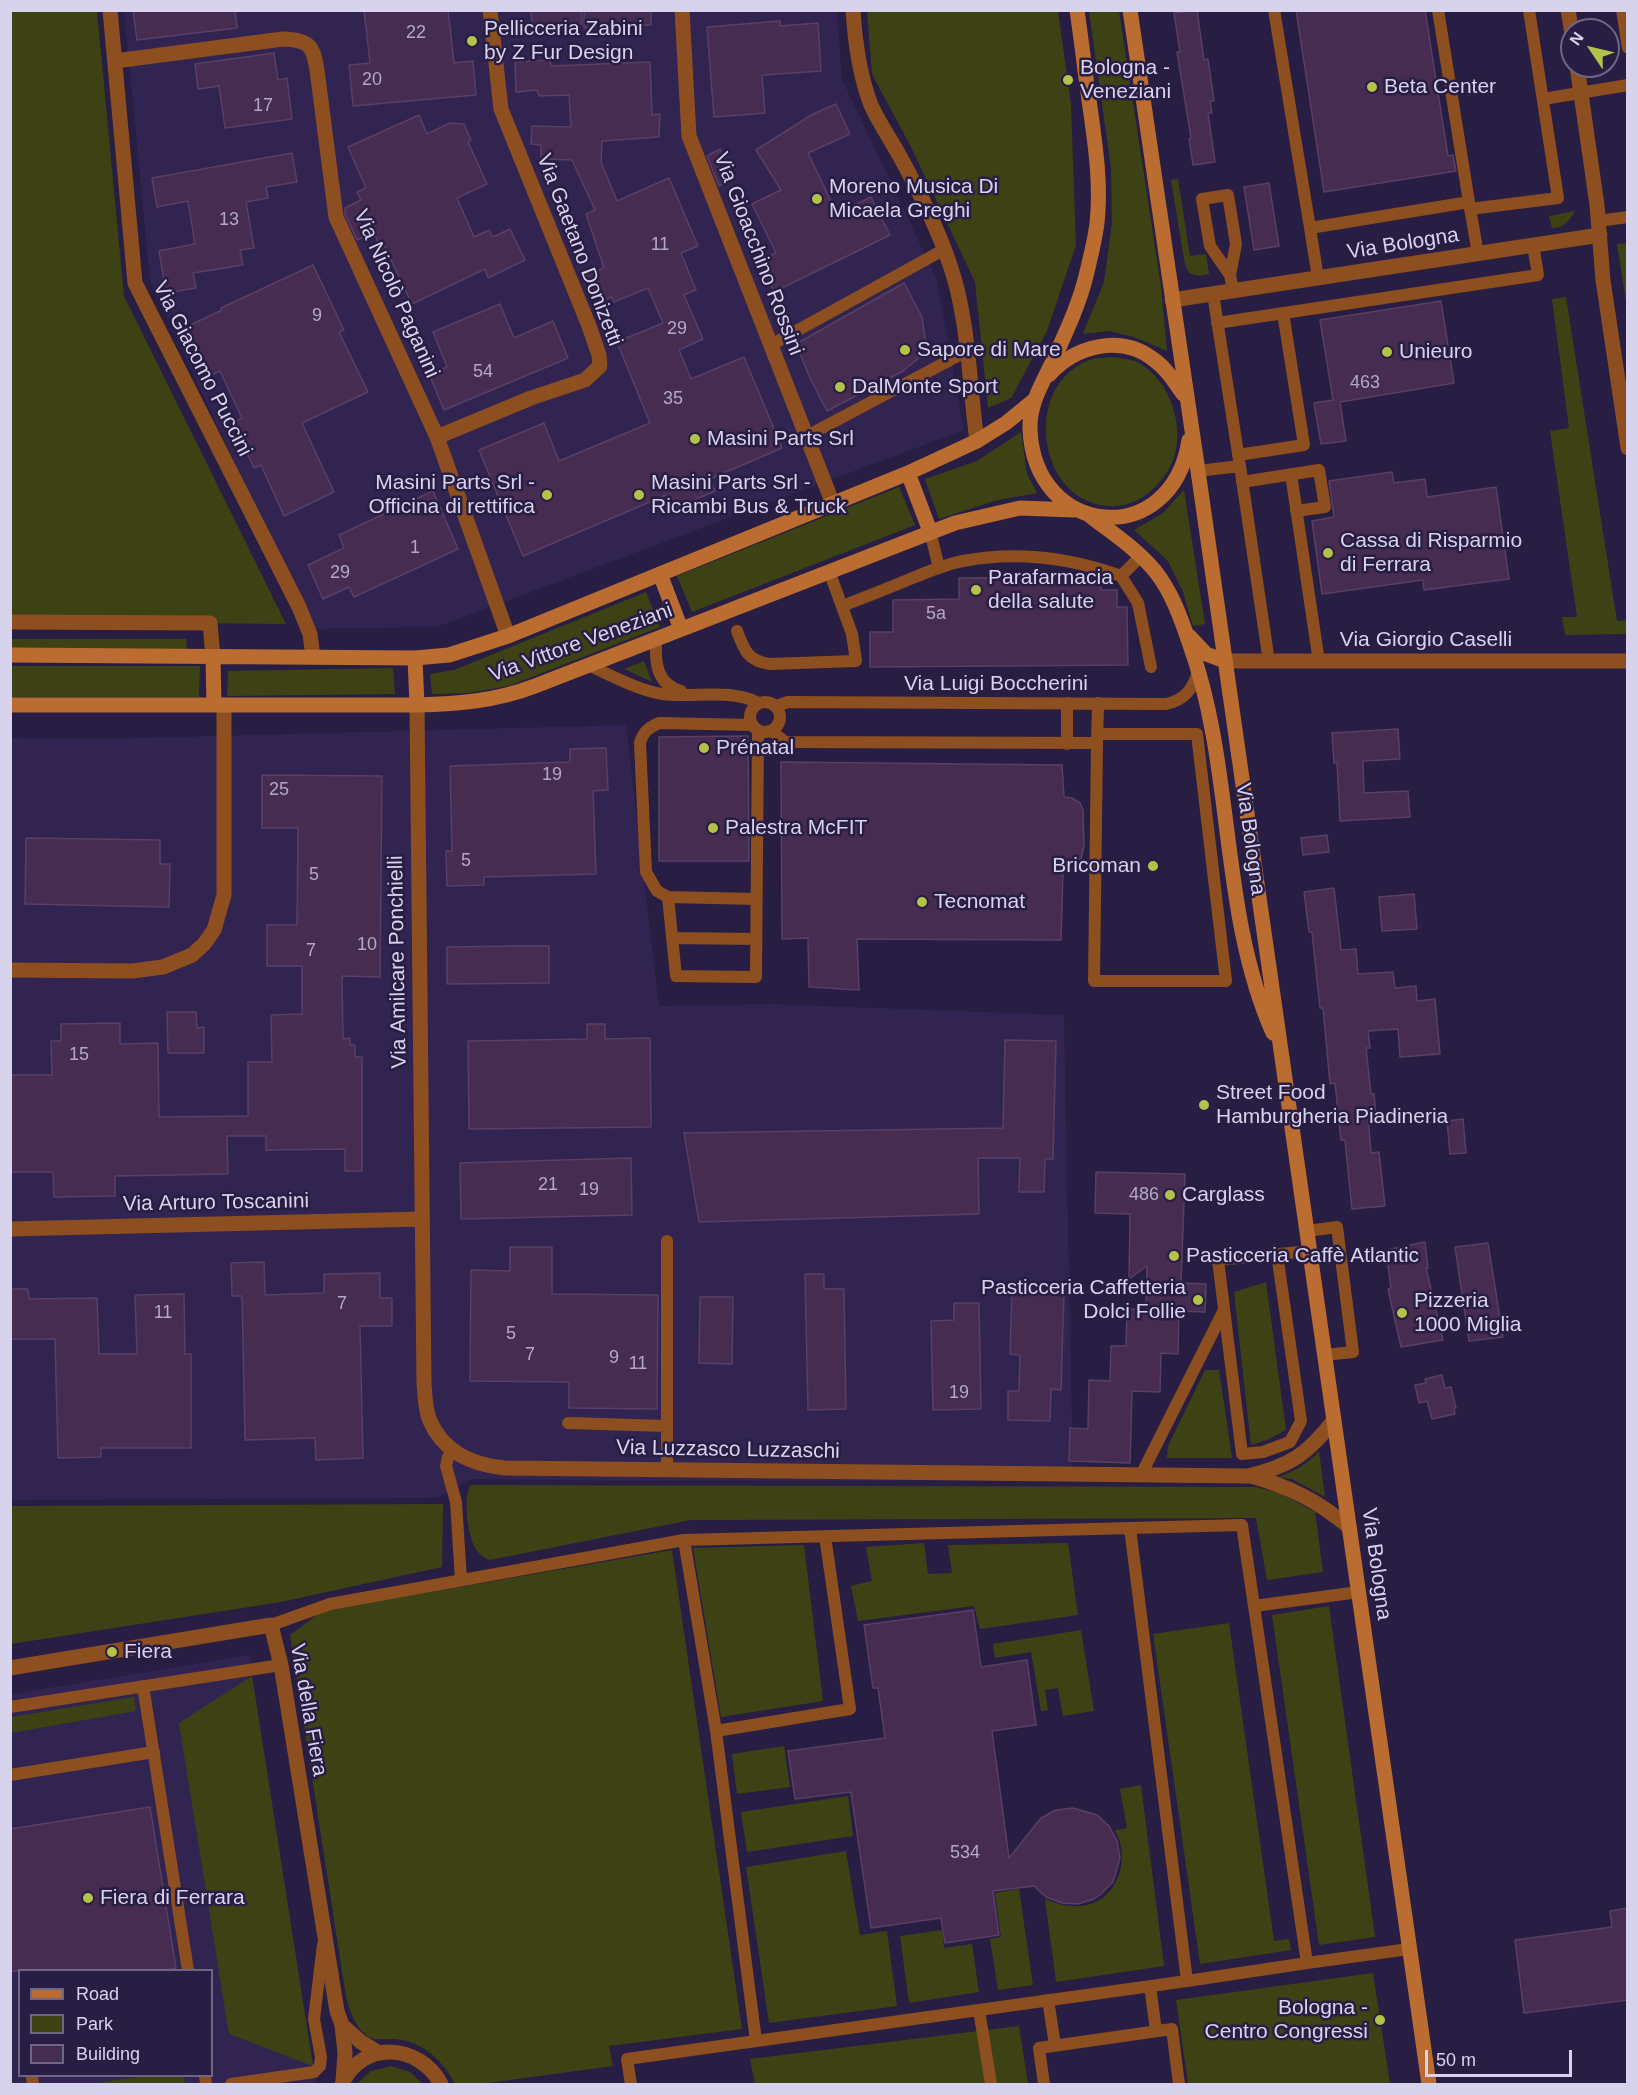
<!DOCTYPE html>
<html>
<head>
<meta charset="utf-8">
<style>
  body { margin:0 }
  #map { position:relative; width:1638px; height:2095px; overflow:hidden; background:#281d43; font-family:Arial,sans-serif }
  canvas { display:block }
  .frame { position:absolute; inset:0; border:12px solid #d8d3ec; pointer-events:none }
  .legend { position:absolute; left:18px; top:1969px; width:195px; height:108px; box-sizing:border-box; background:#281d43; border:2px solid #6e6687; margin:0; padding:8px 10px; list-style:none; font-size:18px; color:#d8d3ec }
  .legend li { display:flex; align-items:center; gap:12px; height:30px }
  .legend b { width:30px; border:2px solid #6e6687 }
  .north { position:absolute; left:1560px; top:18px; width:60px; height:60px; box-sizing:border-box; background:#281d43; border:2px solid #6e6687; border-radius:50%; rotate:305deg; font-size:16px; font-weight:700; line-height:24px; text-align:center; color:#d8d3ec }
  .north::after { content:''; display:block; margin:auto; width:21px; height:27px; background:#b5c249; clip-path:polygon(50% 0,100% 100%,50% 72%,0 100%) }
  .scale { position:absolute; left:1425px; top:2050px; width:147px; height:27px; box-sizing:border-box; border:3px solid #d8d3ec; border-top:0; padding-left:8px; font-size:18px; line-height:21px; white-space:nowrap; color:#d8d3ec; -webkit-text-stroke:4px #281d43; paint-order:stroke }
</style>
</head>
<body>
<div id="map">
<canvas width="1638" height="2095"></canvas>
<div class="frame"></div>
<ul class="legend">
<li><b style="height:8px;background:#bb6c31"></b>Road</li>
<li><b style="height:16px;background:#3d4215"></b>Park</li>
<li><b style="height:16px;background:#452c50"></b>Building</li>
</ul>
<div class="north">N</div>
<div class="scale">50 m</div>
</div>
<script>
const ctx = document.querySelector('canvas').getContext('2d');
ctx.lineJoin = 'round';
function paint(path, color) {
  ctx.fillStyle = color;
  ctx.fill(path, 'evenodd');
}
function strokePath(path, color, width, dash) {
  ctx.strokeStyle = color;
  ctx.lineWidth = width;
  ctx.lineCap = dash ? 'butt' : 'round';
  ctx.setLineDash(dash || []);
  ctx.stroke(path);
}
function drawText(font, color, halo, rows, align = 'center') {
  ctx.font = font + ' Arial,sans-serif';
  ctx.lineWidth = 5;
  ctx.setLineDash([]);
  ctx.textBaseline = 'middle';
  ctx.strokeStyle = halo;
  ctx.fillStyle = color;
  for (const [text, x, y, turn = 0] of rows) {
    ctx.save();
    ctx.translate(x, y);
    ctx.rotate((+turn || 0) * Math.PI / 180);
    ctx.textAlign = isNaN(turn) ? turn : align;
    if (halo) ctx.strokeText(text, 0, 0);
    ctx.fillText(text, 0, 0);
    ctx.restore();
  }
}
paint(new Path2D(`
  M124,11H837L842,79L937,280L964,430L437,627L312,629L150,281Z
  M626,725L659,1006L771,1004L1064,1015L1073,1480L627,1481L472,1479L437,1498L11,1500L10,738L102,739Z
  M249,1655L316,2084H11V1694ZM20,1970H212V2076H20Z`), '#312451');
paint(new Path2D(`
  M10,11H97L124,296L286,624L11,621Z
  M867,11H1058L1071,105L1076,245L1047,331L1011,398L988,408L975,282L911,147L872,74Z
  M1089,11H1119L1161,286L1167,351L1137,338L1110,331L1083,334L1104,282L1112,223L1111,168Z
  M1178,179L1190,256L1206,254L1209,274L1198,276L1189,273L1185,265L1171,180Z
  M1575,211C1570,220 1563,229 1552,228L1549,216Z
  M1627,243H1628L1627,309L1617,244Z
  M1566,297L1617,621L1627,620V634L1565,635L1562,617H1577L1550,431L1569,428L1552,299Z
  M1112,357C1119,358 1128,359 1135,361C1174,379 1191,441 1165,475C1153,492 1138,504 1117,506C1038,511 1019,385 1090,360C1096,357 1105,358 1112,357Z
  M1021,432L1027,474L1037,493L994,501L939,519L925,479L977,461Z
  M899,487L915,525L692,612L677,576Z
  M1184,490L1205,624L1193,626L1183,592L1168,561L1134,530L1163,513Z
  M646,592L660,627L509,686L469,693L432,694L430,674L454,670Z
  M11,639H186L187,650L11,648Z
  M644,661L652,682L624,669Z
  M11,666H200L199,697H11Z
  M393,668L395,694L227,696L228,671Z
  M1266,1282L1286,1430L1267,1440L1251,1445L1234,1292Z
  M1205,1370H1219L1232,1458H1167L1168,1446Z
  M1319,1451L1325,1497L1292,1479L1278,1477C1295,1471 1306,1465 1319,1451Z
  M471,1485L1256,1487L1280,1493L1315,1512L1323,1572L1267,1580L1256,1518L691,1520L490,1560C486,1558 481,1556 478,1552C468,1541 462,1497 471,1485Z
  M443,1504L442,1567L281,1602L11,1644V1506Z
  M924,1543L928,1574L952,1573L948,1545L1068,1543L1078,1615L980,1629L974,1606L858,1621L851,1586L872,1581L866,1547Z
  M804,1545L823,1701L721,1717L693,1548Z
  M672,1550L742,2029L609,2046L613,2066L480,2084H455C443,2060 421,2040 393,2039C383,2039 374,2041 366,2035C354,2026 350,2010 346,1997L290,1635L322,1611Z
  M1329,1606L1375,1937L1319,1945L1272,1615Z
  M1229,1623L1274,1941L1289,1939L1291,1950L1200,1964L1153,1634Z
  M1081,1630L1094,1711L1063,1716L1058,1688L1045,1690L1048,1710L1041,1711L1031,1652L995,1658L993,1644Z
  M252,1676L313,2066L229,2034L179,1723Z
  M134,1697L136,1711L11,1733V1717Z
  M784,1746L790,1787L737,1794L732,1754Z
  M1141,1785L1164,1966L1056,1982L1045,1899C1077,1913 1109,1908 1120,1871C1124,1857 1122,1843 1115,1830L1127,1828L1120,1789Z
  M848,1796L853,1836L747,1852L741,1812Z
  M846,1851L860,1935L887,1931L897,2006L769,2023L746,1867Z
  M1019,1889L1033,1985L998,1990L990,1939L1001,1937L995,1893Z
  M942,1930L944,1948L972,1944L979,1992L909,2003L900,1936Z
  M1373,1973L1390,2084H1188L1176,2000Z
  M1019,2026L1028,2084H755L750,2059Z
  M391,2066L410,2072L423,2084H357L371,2071Z
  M146,2076H184L185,2084H88Z`), '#3d4215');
const building = new Path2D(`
  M133,10H235L237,28L137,40Z
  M364,10H448L454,63L473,61L476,95L353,106L349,65L370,63Z
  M531,10H581L582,24L532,25Z
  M584,10H651V25L584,28Z
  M1197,10L1204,60L1208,59L1214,101H1210L1212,113H1208L1215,162L1193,165L1189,139L1191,138L1177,52H1180L1174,13Z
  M1296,10H1425L1448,156L1453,155L1456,171L1324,192Z
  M780,21V26L818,23L821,71L762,75L765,113L714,117L707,27Z
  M274,53L278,80L287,78L292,119L225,128L219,86L198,89L195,64Z
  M550,60L551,66L650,62L652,115L660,114L659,137L602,141L601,162L617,201L669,178L698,246L681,253L696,290L684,295L703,339L679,350L691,379L744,357L782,448L710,479L715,491L672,509L666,495L523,556L479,450L544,423L559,461L650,423L617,342L663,323L648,288L614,302L612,297L597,303L585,276L604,268L586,214L595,210L572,160L541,159V145L531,144L532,126L571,127L569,95L539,96L537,90L516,92L515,62Z
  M836,104L850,134L808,153L837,214L871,197L890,235L774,292L759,261L776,253L752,204L781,190L756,150L813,114Z
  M419,115L427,134L450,123L464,124L471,140L468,142L487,184L457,198L474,237L489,230L493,237L510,229L525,260L488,278L485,269L412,304L385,247L381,249L374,233L357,240L345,214V208L361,200L357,192L366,188L348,147Z
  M720,149L735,177L719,186L707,156Z
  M292,153L297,182L266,187L268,198L246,202L254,248L240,250L243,265L193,273L196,288L166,293L159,251L195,244L188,201L157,207L152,178Z
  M1269,183L1279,246L1254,250L1244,187Z
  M313,265L344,330L339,332L368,392L302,423L334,492L284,516L261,465L254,468L233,423L242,418L220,371L207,377L184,328L222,310L221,308Z
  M904,283L922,317L925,338L920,357L903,371L827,411L810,378L796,344Z
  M1441,301L1454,383L1340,402L1346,441L1321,444L1314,403L1333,400L1320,320Z
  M500,304L514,338L553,321L568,358L444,410L429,374L447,367L433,332Z
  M1392,472L1394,483L1425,479L1427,497L1496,487L1509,579L1424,590L1423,580L1322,594L1312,521L1334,517L1329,481Z
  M433,491L458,549L354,597L349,587L323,599L308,565L344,548L339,535Z
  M1097,577L1101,578V590H1117V607H1127L1128,665L870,667V632H893V600L959,599V578Z
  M1398,729L1400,759L1363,761L1364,793L1408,791L1410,817L1340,821L1337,762L1334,763L1332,733Z
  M748,736L749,861H659V737Z
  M606,748L608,790L593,791L596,874L484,877V885L447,886L446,851H452L450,766L570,762V749Z
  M781,762L1062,765L1064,797L1072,798L1080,803L1083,810L1084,846L1081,859L1063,871L1061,940L857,939L859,990L809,987L808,938L782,939Z
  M262,775L382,776L380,977L342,976L343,1039L350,1038V1045H355V1057H362V1171H345V1149L266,1150V1136H227L228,1174L115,1176V1196L54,1197L53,1172H10V1075H52L51,1041H61V1024L120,1023V1044L158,1043L159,1117L248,1116V1062H272L271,1015L302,1014V966H267V925H297L298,828H262Z
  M1327,835L1329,852L1303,855L1301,838Z
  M26,838L160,840V864H170L169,907L25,904Z
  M1334,888L1341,950L1356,949L1358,974L1393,972L1395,988L1416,986L1417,1001L1435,999L1440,1054L1400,1057L1398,1029L1368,1031L1370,1048H1366L1371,1094H1374L1376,1116L1368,1117L1371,1153L1379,1152L1385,1206L1352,1209L1345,1140H1341L1335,1083L1330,1084L1323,1008H1320L1312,932H1309L1304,892Z
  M1414,894L1417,929L1382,931L1379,897Z
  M513,946H549V983L447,984V947Z
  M167,1012H196L197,1028L204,1027V1053H168Z
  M587,1024H605V1039L650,1038L651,1127L469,1129L468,1041L587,1039Z
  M1005,1040L1056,1041L1053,1159H1045L1044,1192H1019L1020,1158H978L979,1214L699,1222L684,1133L1003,1128Z
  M1463,1119L1466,1153L1450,1154L1447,1121Z
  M631,1158L632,1215L461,1219L460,1163Z
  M1096,1172L1185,1174L1181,1283L1206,1284L1205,1312L1179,1311L1178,1354L1161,1353L1160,1392L1132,1391L1130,1463L1069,1461L1070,1428L1088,1429L1089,1380L1110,1381L1111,1346H1126L1127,1309L1146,1310L1147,1266L1129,1279L1130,1214L1095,1213Z
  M1425,1242L1428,1268H1426L1443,1340L1401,1347L1388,1289L1391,1288L1386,1250Z
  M1488,1243L1503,1337L1469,1341L1455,1247Z
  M510,1247H552V1294L658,1295L657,1409L569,1408V1382L470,1381L471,1270L510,1271Z
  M264,1262L265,1295L324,1293V1274L380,1273V1298H392V1326H360L363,1458L316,1460L315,1438L245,1440L242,1296H232L231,1263Z
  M805,1274H824V1289H844L846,1409L808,1410Z
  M10,1289H28L29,1299L97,1298L99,1354H137L135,1295L184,1294L185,1354H191V1448H101V1457L58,1458L55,1339H10Z
  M1012,1289L1064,1291L1061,1390L1051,1389L1050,1421L1008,1420V1391H1019L1020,1355L1010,1354Z
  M700,1297H733L732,1364L699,1363Z
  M954,1303H979L981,1409L933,1410L931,1321L954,1320Z
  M1442,1375L1445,1388L1451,1387L1456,1408H1454L1455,1414L1432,1419L1427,1401L1419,1403L1415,1385L1426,1383L1425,1379Z
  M973,1610L981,1667L1027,1660L1036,1725L992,1731L1009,1858L1041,1818L1056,1810L1073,1808L1097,1815L1109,1826L1117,1841L1120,1858L1113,1882L1101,1894L1094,1899L1078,1904L1062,1903L1046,1897L1034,1886L993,1891L999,1935L945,1943L941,1918L871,1928L851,1792L795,1799L788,1751L885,1738L878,1688H873L864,1625Z
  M150,1807L176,1968L162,1971H10V1829Z
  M1628,1908V2000L1524,2013L1515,1940L1612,1927L1610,1911Z`);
paint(building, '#452c50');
strokePath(building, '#593f65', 1.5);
strokePath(new Path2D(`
  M1274,10L1310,228
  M1438,10L1469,202
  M1622,10L1628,48
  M1543,99L1628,85
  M1470,209L1558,198L1529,10
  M1598,221L1628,217
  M1230,275L1210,246L1202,199L1228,195L1236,244L1230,275L1233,291
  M1318,278L1310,228L1469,202L1478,254
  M1217,323L1538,275L1533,245
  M771,345L945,249
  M807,436L967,351
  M1238,455L1304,445L1283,313
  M1240,466L1269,662
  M1198,471L1240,466L1213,294
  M1291,474L1319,662
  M1242,482L1319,470L1325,507L1296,511
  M930,531L939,568
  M1121,576L1138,603L1151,667
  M842,606C866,597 891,587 915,577C930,571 946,564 963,561C1016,551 1071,558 1121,576L1141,556
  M737,631C744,650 748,661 770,664L856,661L852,634L829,571
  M656,639C655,662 656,684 681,691
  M588,665C611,675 637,690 662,694C694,698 729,688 759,703
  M750 717a15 15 0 1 1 30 0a15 15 0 1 1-30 0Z
  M776,706L788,702L1166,704C1185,700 1193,689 1198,671
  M752,725L659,723C648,728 643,732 640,743L646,872L657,891L668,897L756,899
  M772,731L785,742L1097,743
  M1097,734H1197L1226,981H1094L1097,743L1098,703
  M1067,744V703
  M668,897L676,976L756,977L758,732
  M672,938L756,939
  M1307,1231L1337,1227L1353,1352L1325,1355
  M1277,1254L1301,1421L1290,1442L1263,1452L1242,1454L1218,1260L1310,1251
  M568,1423L666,1426
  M453,1450L448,1457L446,1466L456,1502L461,1580
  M667,1470V1241
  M1141,1475L1224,1310
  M684,1540L716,1731L850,1709L825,1536
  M1254,1606L1359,1592
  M271,1625L330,1604L684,1540L1242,1525L1307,1963L1187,1981L1130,1528
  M143,1686L188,1970
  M10,1707L281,1665
  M716,1731L756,2041
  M10,1775L154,1752
  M1307,1963L1409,1949
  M1150,1986L1156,2031
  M1048,2000L1055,2045
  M979,2010L991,2084
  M32,2076L33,2084
  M205,2076L206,2084
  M231,2084L314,2072L320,2066L321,2057L314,2019L323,1945
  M631,2084L627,2059L1187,1981
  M1044,2084L1039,2048L1172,2029L1179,2084`), '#8d4f20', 12);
strokePath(new Path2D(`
  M110,10L135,283L299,607L310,634L313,657
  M682,10L689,136L833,504
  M853,10C855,43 859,74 871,105C878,121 889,137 898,153C918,189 937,226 950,265C969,319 969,384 977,441
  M1568,10L1572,34
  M115,61L283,39C309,40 313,45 317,70L336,217L437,437L508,636
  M1577,66L1597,205L1603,280L1628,448
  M1172,300L1600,235
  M437,437L531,398L585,380L600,366L599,355L589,326L501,109L490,10
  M10,622L210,623L213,657
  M1225,661H1628
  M417,705L424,1384C425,1396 425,1410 430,1421C444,1453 473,1465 505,1468L1248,1476C1290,1466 1308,1454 1334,1420
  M10,970L132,971L163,967L192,955L204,944L214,930L224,895V705
  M10,1229L422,1219
  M1251,1476C1290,1487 1318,1501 1349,1527
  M10,1668L271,1625L281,1665L337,2011L342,2025
  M343,2081L345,2053L342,2025L361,2042L379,2053
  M342,2084C362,2040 419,2043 441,2084`), '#8d4f20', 15);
strokePath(new Path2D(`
  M1077,10C1082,45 1086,80 1091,114C1096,150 1101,186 1097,223C1095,240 1090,259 1086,276C1079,305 1065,334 1053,361C1043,382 1029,404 1030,429C1034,538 1172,551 1189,440
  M1130,10L1198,471L1429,2084
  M1049,375C1075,346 1120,334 1153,359C1166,368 1174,381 1183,394
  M908,473L930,531
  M1089,515C1112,533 1137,549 1155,571C1172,592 1182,621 1190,645C1235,771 1219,911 1273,1033
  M660,574L681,629
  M1189,636L1206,654L1225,661
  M10,655L415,658L449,655L508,636L908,473L977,441L1006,423L1033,401
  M213,657L214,705
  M415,658L417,705
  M10,705H417C458,704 496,701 535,686L955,523L1020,508L1074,510`), '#bb6c31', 15);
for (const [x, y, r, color] of [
  [472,41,6,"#b5c249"],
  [1068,80,6,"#b5c249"],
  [1372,87,6,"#b5c249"],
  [817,199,6,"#b5c249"],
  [905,350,6,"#b5c249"],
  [1387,352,6,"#b5c249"],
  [840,387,6,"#b5c249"],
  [695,439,6,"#b5c249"],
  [547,495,6,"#b5c249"],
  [639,495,6,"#b5c249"],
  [1328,553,6,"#b5c249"],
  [976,590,6,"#b5c249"],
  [704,748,6,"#b5c249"],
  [713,828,6,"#b5c249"],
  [1153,866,6,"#b5c249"],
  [922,902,6,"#b5c249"],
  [1204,1105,6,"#b5c249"],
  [1170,1195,6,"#b5c249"],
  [1174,1256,6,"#b5c249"],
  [1198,1300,6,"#b5c249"],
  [1402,1313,6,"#b5c249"],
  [112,1652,6,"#b5c249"],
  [88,1898,6,"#b5c249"],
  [1380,2020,6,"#b5c249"]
]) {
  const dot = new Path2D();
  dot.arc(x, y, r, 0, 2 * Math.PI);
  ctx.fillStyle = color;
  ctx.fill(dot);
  strokePath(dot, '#281d43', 2);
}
drawText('18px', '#b3a9c5', null, [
  ["22",416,33],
  ["20",372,80],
  ["17",263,106],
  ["13",229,220],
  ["11",660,245],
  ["9",317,316],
  ["29",677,329],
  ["54",483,372],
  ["463",1365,383],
  ["35",673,399],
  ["1",415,548],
  ["29",340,573],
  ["5a",936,614],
  ["19",552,775],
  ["25",279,790],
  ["5",466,861],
  ["5",314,875],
  ["10",367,945],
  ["7",311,951],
  ["15",79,1055],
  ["21",548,1185],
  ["19",589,1190],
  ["486",1144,1195],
  ["7",342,1304],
  ["11",163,1313],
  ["5",511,1334],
  ["7",530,1355],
  ["9",614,1358],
  ["11",638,1364],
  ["19",959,1393],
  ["534",965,1853]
]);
drawText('21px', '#d8d3ec', '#281d43', [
  ["Pellicceria Zabini",484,29],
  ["by Z Fur Design",484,53],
  ["Bologna -",1080,68],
  ["Veneziani",1080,92],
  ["Beta Center",1384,87],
  ["Moreno Musica Di",829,187],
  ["Micaela Greghi",829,211],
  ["Sapore di Mare",917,350],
  ["Unieuro",1399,352],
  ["DalMonte Sport",852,387],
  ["Masini Parts Srl",707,439],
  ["Masini Parts Srl -",535,483,"right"],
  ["Officina di rettifica",535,507,"right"],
  ["Masini Parts Srl -",651,483],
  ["Ricambi Bus & Truck",651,507],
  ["Cassa di Risparmio",1340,541],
  ["di Ferrara",1340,565],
  ["Parafarmacia",988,578],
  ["della salute",988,602],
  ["Prénatal",716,748],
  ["Palestra McFIT",725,828],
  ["Bricoman",1141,866,"right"],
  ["Tecnomat",934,902],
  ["Street Food",1216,1093],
  ["Hamburgheria Piadineria",1216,1117],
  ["Carglass",1182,1195],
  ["Pasticceria Caffè Atlantic",1186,1256],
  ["Pasticceria Caffetteria",1186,1288,"right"],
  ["Dolci Follie",1186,1312,"right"],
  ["Pizzeria",1414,1301],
  ["1000 Miglia",1414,1325],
  ["Fiera",124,1652],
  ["Fiera di Ferrara",100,1898],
  ["Bologna -",1368,2008,"right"],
  ["Centro Congressi",1368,2032,"right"]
], 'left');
drawText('21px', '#d8d3ec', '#281d43', [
  ["Via Bologna",1403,244,-9],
  ["Via Gaetano Donizetti",579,250,69],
  ["Via Gioacchino Rossini",758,254,69],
  ["Via Nicolò Paganini",396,294,66],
  ["Via Giacomo Puccini",202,369,63],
  ["Via Giorgio Caselli",1426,640],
  ["Via Vittore Veneziani",581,643,-20],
  ["Via Luigi Boccherini",996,684],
  ["Via Bologna",1250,839,82],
  ["Via Amilcare Ponchielli",398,962,-91],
  ["Via Arturo Toscanini",216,1203,-1],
  ["Via Luzzasco Luzzaschi",728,1450,1],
  ["Via Bologna",1376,1564,82],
  ["Via della Fiera",308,1710,80]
]);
</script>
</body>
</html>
